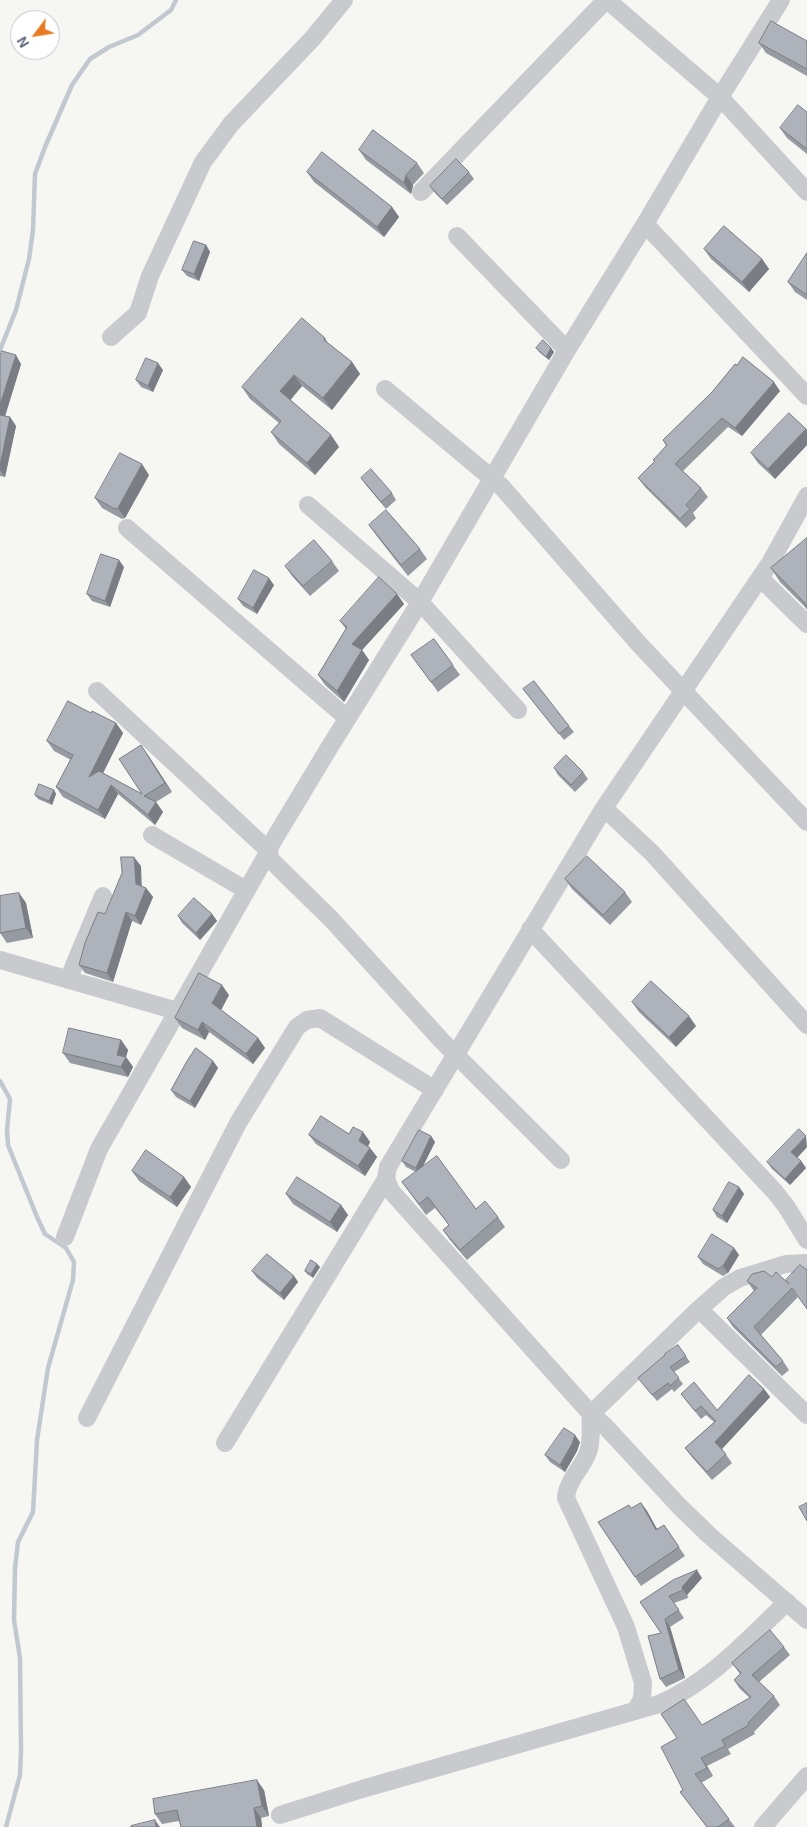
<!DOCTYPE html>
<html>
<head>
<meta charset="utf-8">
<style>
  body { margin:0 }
  #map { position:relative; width:807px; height:1827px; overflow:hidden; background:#f6f6f3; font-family:"Exo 2",sans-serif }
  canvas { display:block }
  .north { position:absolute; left:10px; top:10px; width:50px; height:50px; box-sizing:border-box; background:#fff; border:1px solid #c1c5ce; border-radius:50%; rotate:239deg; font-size:14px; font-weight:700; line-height:20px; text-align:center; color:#646f85 }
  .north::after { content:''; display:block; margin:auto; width:18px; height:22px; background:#e87a21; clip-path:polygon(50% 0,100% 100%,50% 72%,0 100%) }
</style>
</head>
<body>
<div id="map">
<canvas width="807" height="1827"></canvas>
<div class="north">N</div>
</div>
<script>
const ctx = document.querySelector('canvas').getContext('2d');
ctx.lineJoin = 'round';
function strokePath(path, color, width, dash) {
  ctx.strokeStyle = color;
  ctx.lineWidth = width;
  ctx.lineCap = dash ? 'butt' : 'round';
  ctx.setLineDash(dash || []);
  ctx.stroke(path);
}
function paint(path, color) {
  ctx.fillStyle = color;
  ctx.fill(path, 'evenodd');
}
strokePath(new Path2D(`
  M0,350L16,310L29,259L33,230L35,174L45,147L72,85L90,59L109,47L138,35L171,10L176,0
  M0,1081L10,1099L7,1130L8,1145L37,1217L45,1234L66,1248L74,1262L73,1280L48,1368L37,1440L33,1512L18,1542L15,1568L14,1620L20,1658L21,1750L20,1775L6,1827`), '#c1c8cf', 4.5);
strokePath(new Path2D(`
  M607,0L720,97L807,192
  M421,192L606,0
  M645,224L807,396
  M457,236L567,350
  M111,337L138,313L150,276L203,162L231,124L312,39L344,0
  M385,389L501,486L639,644L807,822
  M807,496L770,563L604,808L388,1167L386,1179L391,1191L591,1414L604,1425L679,1506L710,1536L807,1620
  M308,505L420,602L518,710
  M127,528L347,718
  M760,578L807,624
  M604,808L652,853L807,1025
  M152,835L246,890
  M530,929L775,1192L786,1206L807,1240
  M0,960L177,1011
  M68,980L103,896
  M561,1160L442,1041L332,920L272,861L269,856L270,846L329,748L420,602L567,350L645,224L720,97L781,0
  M65,1237L99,1149L269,851L97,691
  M699,1309L807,1415
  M87,1418L238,1123L297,1027L307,1020L320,1018L435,1090
  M225,1443L386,1179
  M635,1711L642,1699L643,1683L626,1627L566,1498C567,1479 585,1466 589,1449C592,1438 590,1425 591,1414L699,1309L724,1287L740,1278L786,1264L807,1263
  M280,1815L362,1789L659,1704C710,1682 747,1640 787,1602
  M763,1827L807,1776`), '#c8cace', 18);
paint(new Path2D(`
  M807,41V76L766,53L759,43Z
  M807,112V154L787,138L780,128Z
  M359,150L417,163L424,173L413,185L411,194L366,160Z
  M307,172L392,207L399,217L384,237L314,182Z
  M469,172L474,179L447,205L435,193L430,186Z
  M206,245L210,252L199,281L187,276L182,270Z
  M704,249L762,259L769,269L749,292L711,259Z
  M807,253V300L795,292L788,282Z
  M325,338L328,343L352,362L360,374L332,410L302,386L290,400L331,435L339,447L315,475L279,444L271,432L279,423L250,399L242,387Z
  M536,348H551L554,352L549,360L539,352Z
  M0,356L21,364L5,416L10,417L16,426L5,477L0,476Z
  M163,370L153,392L141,387L136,380Z
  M780,391L742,436L728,427L683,471L701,488L708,497L693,513L696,518L686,528L645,487L638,478L654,462L666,446L663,440Z
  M806,429L807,430V445L775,479L758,463L751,453Z
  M149,475L125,518L122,519L102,508L95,498Z
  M361,478L392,493L396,500L386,509L366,485Z
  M369,525L420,549L427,559L408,576L376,535Z
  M807,538V609L780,582L771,568Z
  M332,561L339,571L310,596L292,576L285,566Z
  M124,567L110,607L92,601L87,594Z
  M274,585L257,614L243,606L238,599Z
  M397,594L404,604L362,650L369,660L344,702L325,685L318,675L346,629L340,621Z
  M434,639L460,675L438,692L411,655Z
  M523,689L569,726L574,732L564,740Z
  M91,713L116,723L123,733L103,773L142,794L148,755L172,792L156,802L163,812L155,825L118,794L105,819L63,797L56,787L71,760L54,751L47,741Z
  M554,768L583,772L588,779L575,792L558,775Z
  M54,790L56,794L52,805L38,799L35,795Z
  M141,866V886L146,888L153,897L141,925L132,921L113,982L85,973L79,965L105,914Z
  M565,879L625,892L632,902L610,925L572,889Z
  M19,893L26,903L33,938L7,943L0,933Z
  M212,914L217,921L200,940L182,923L178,916Z
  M229,995L221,1010L258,1038L265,1048L253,1064L209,1032L205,1040L182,1028L175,1018Z
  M632,1002L696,1026L676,1047L639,1012Z
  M121,1040L128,1050L126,1057L133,1067L128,1077L70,1063L63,1053Z
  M213,1061L218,1068L195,1108L176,1097L171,1090Z
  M363,1132L370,1142L368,1146L377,1157L365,1176L316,1144L309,1135L349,1134Z
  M431,1136L435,1142L423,1166L476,1209L498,1217L505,1227L467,1260L450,1240L443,1230L449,1225L435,1208L426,1215L402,1182L416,1172L406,1167L402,1161Z
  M807,1147L797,1158L801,1161L806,1168L790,1185L772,1169L767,1162Z
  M132,1171L184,1177L191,1187L177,1207L139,1181Z
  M739,1187L744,1194L727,1223L717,1217L713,1210Z
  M286,1194L341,1205L348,1215L337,1232L293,1204Z
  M734,1248L739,1255L728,1273L723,1276L703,1264L698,1257Z
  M317,1264L320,1267L313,1278L307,1274L305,1271Z
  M252,1271L294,1276L298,1282L284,1300L257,1278Z
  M772,1277L789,1284L798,1297L761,1335L783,1361L789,1370L782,1376L733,1327L727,1318L754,1291L747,1281Z
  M678,1345L690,1362L674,1372L683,1384L674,1392L672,1389L657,1401L638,1378Z
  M764,1389L770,1397L722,1449L732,1463L712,1480L691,1456L685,1448L714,1422L706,1415L701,1419L681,1394L717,1410Z
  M580,1442L577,1451L565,1472L550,1462L545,1455Z
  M641,1503L647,1511L657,1529L664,1525L685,1556L641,1586L598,1522L632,1508Z
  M702,1578L687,1595L688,1598L674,1603L684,1618L670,1627L685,1678L666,1687L660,1679L661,1633L640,1602Z
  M784,1647L790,1655L759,1682L774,1696L780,1705L754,1732L755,1734L728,1749L731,1754L707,1766L713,1776L701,1783L735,1827H707L680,1792L683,1790L702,1725L750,1698L740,1689L734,1680L740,1674L732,1663Z
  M264,1790L269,1816L261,1818L262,1827H181L179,1821L162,1824L155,1814Z`), '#969aa1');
paint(new Path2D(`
  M406,175L413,185L411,194L404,183Z
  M392,207L399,217L384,237L377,227Z
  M206,245L210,252L199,281L194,274Z
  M762,259L769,269L749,292L742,282Z
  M551,348L554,352L549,360L546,357Z
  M16,355L21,364L3,423L0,419V405Z
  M352,362L360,374L332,410L323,398Z
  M158,363L163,370L153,392L148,386Z
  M294,375L302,386L288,403L280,391Z
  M774,382L780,391L742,436L735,428Z
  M10,417L16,426L5,477L0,470V466Z
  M806,429L807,430V445L775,479L768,469Z
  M331,435L339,447L315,475L307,463Z
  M142,464L149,475L125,518L118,508Z
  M119,560L124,567L110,607L105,601Z
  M269,578L274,585L257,614L253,608Z
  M397,594L404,604L362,650L369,660L344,702L337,691L352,644Z
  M116,723L123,733L96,787L89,777Z
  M141,745L148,755L172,792L165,783Z
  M111,785L118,794L105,819L98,810Z
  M54,790L56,794L52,805L49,801Z
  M156,802L163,812L155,825L148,815Z
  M134,857L141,866L142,892L136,884Z
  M146,888L153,897L141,925L135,916Z
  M19,893L26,903L33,938L26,928Z
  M126,912L132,921L113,982L107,973Z
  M212,914L217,921L200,940L196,933Z
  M222,985L229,995L219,1014L212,1003Z
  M689,1016L696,1026L676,1047L669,1037Z
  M202,1022L209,1032L205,1040L198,1030Z
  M258,1038L265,1048L253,1064L246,1054Z
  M121,1040L128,1050L126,1057L133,1067L128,1077L121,1067L117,1055Z
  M213,1061L218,1068L195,1108L190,1101Z
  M363,1132L370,1142L366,1150L359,1141Z
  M431,1136L435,1142L419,1174L416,1168Z
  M806,1136L807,1147L796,1159L791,1152Z
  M370,1148L377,1157L365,1176L358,1166Z
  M801,1161L806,1168L790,1185L785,1179Z
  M184,1177L191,1187L177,1207L170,1197Z
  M739,1187L744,1194L727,1223L722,1216Z
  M341,1205L348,1215L337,1232L330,1222Z
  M734,1248L739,1255L728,1273L723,1266Z
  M317,1264L320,1267L313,1278L311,1274Z
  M294,1276L298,1282L284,1300L280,1293Z
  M764,1389L770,1397L721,1450L715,1442Z
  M575,1435L580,1442L577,1451L565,1472L560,1465Z
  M641,1503L647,1511L662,1538L656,1530Z
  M697,1570L702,1578L687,1595L688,1598L682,1587Z
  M665,1619L670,1627L685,1678L679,1670Z
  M701,1758L707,1766L713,1776L707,1768Z
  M257,1780L264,1790L269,1816L262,1806Z
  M254,1808L261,1818L262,1827H257Z
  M155,1820L160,1827H156Z`), '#7a7d83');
const building = new Path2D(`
  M771,21L807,41V69L759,43Z
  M798,105L807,112V149L780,128Z
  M373,130L417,163L406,175L404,183L359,150Z
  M322,152L392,207L377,227L307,172Z
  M456,159L469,172L442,199L430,186Z
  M724,226L762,259L742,282L704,249Z
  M194,241L206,245L194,274L182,270Z
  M807,253V295L788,282Z
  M302,318L325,338L324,340L352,362L323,398L294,375L280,391L331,435L307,463L271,432L281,421L242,387Z
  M543,340L551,348L546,357L536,348Z
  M2,351L16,355L0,405V356Z
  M743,357L774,382L735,428L722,418L675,464L701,488L686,505L690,509L680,519L638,478L655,461L653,460L667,445L663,440L712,392L735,364L737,365Z
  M146,358L158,363L148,386L136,380Z
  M789,413L806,429L768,469L751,453Z
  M0,415L10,417L0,466Z
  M120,453L142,464L118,508L115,509L95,498Z
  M371,469L392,493L381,502L361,478Z
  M386,510L420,549L401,565L369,525Z
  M807,538V609L805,603L771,568Z
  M314,540L332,561L303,586L285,566Z
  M101,554L119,560L105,601L87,594Z
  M254,570L269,578L253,608L238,599Z
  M379,577L397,594L352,644L362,650L337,691L318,675L347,627L340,621Z
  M434,639L453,665L431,682L411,655Z
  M534,681L569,726L559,734L523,689Z
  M68,701L91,713L92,711L116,723L89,777L99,771L142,794L119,759L141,745L165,783L144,796L156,802L148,815L111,785L98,810L56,787L73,755L47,741Z
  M566,755L583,772L571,785L554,768Z
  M39,784L54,790L49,801L35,795Z
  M587,856L625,892L603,915L565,879Z
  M121,857H134L136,884L146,888L135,916L126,912L107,973L79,965L85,943L98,912L105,914L122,873Z
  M19,893L26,928L0,933V896Z
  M194,898L212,914L196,933L178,916Z
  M199,973L222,985L212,1003L258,1038L246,1054L202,1022L198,1030L175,1018Z
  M651,981L689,1016L669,1037L632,1002Z
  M69,1028L121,1040L117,1055L126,1057L121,1067L63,1053Z
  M196,1048L213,1061L190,1101L171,1090L187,1061Z
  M321,1116L349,1134L353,1127L363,1132L359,1141L370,1148L358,1166L309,1135Z
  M799,1129L806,1136L791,1152L801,1161L785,1179L767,1162Z
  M419,1130L431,1136L416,1168L402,1161Z
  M146,1150L184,1177L170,1197L132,1171Z
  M437,1156L476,1209L485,1201L498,1217L460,1250L443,1230L449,1225L428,1197L419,1204L402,1182Z
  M297,1177L341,1205L330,1222L286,1194Z
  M729,1182L739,1187L722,1216L713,1210Z
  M712,1234L734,1248L723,1266L718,1269L698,1257Z
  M267,1254L294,1276L280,1293L252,1271Z
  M311,1260L317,1264L311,1274L305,1271Z
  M800,1265L807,1270V1309L792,1288L754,1327L783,1361L776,1367L727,1318L757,1288L747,1281L752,1274L764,1271L772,1277L776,1272L789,1284L786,1280Z
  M678,1345L686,1356L670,1367L679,1378L670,1386L668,1383L652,1395L638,1378L665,1355V1354Z
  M749,1375L764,1389L715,1442L726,1454L707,1472L685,1448L716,1421L701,1406L695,1411L681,1394L694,1382L717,1410Z
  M564,1428L575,1435L572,1444L560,1465L545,1455Z
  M641,1503L656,1530L664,1525L679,1547L635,1577L598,1522L629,1505L631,1508Z
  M807,1503V1521L799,1507Z
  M697,1570L682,1587L683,1590L669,1596L679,1610L665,1619L679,1670L660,1679L648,1636L661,1633L640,1602L673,1580Z
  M770,1630L784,1647L752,1675L774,1696L748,1723L749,1725L722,1740L725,1746L701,1758L707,1768L695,1774L729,1819L718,1827H707L680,1792L683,1790L661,1747L677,1738L661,1714L684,1699L702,1725L751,1697L734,1680L741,1673L732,1663Z
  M257,1780L262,1806L254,1808L257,1827H181L177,1810L155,1814L153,1799Z
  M155,1820L156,1827H131V1826Z`);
paint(building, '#aeb3bb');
strokePath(building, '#7a7d83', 1);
</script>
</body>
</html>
